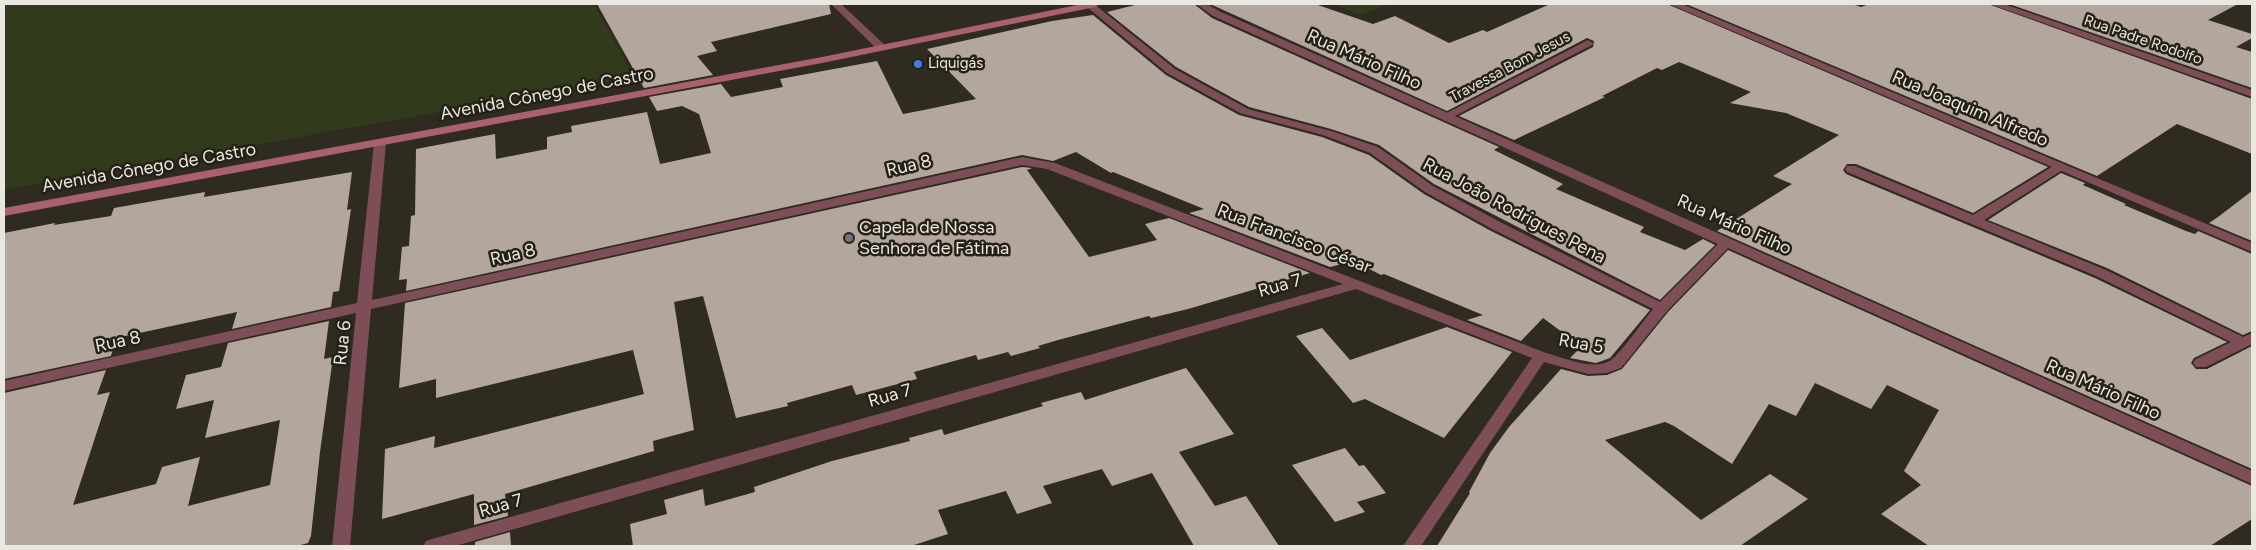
<!DOCTYPE html>
<html>
<head>
<meta charset="utf-8">
<style>
  body { margin:0 }
  #map { position:relative; width:2256px; height:550px; overflow:hidden; background:#2f2b20; font-family:Figtree,sans-serif }
  canvas { display:block }
  .frame { position:absolute; inset:0; border:5px solid #eae7e0; pointer-events:none }
</style>
</head>
<body>
<div id="map">
<canvas width="2256" height="550"></canvas>
<div class="frame"></div>
</div>
<script>
const ctx = document.querySelector('canvas').getContext('2d');
ctx.lineJoin = 'round';
function paint(path, color) {
  ctx.fillStyle = color;
  ctx.fill(path, 'evenodd');
}
function strokePath(path, color, width, dash) {
  ctx.strokeStyle = color;
  ctx.lineWidth = width;
  ctx.lineCap = dash ? 'butt' : 'round';
  ctx.setLineDash(dash || []);
  ctx.stroke(path);
}
function drawText(font, color, halo, rows, align = 'center') {
  ctx.font = font + ' Figtree,sans-serif';
  ctx.lineWidth = 5;
  ctx.setLineDash([]);
  ctx.textBaseline = 'middle';
  ctx.strokeStyle = halo;
  ctx.fillStyle = color;
  for (const [text, x, y, turn = 0] of rows) {
    ctx.save();
    ctx.translate(x, y);
    ctx.rotate((+turn || 0) * Math.PI / 180);
    ctx.textAlign = isNaN(turn) ? turn : align;
    if (halo) ctx.strokeText(text, 0, 0);
    ctx.fillText(text, 0, 0);
    ctx.restore();
  }
}
paint(new Path2D(`
  M4,4H594L634,77L4,190Z
  M1336,4H1389L1359,15Z`), '#313b1c');
paint(new Path2D(`
  M597,4H829L831,14L711,42L717,51L697,56L713,75L644,88Z
  M1139,4H1194L1212,18L1499,147L1494,150L1563,184L1556,189L1644,227L1640,232L1685,250L1703,239L1715,245L1660,300L1434,184L1379,145L1331,129L1249,107L1176,67L1107,12Z
  M1210,4H1315L1373,24L1395,16L1449,43L1483,30L1487,32L1550,4H1667L2048,167L1973,213L1856,164H1847L1843,170L1846,174L2095,278L2227,342L2194,358L2191,363L2196,369H2207L2252,346V469L1717,231L1792,184L1773,176L1839,135L1786,113L1730,103L1751,92L1679,62L1662,70L1657,68L1602,96L1605,97L1514,140L1459,116L1593,47L1594,41L1587,38L1447,111Z
  M1686,4H1853L1861,7L1869,4H1988L2252,99V154L2177,124L2097,176Z
  M2009,4H2238L2208,20L2252,34V38L2236,47L2252,52V88Z
  M1093,15L1166,75L1239,115L1322,137L1369,155L1424,194L1491,231L1650,310L1610,358L1596,363L1570,358L1577,351L1565,346L1570,338L1543,318L1521,341L1467,320L1483,315L1384,274L1381,275L1354,261L1330,267L1189,213L1204,209L1113,172L1111,173L1076,152L1053,161L1022,155L406,291L407,279L399,280L402,247L409,246L411,216L415,215L416,149L495,134L496,159L547,149V137L572,132L571,126L647,112L660,164L711,153L699,114L682,106L657,111L649,97L721,84L731,97L783,87L780,79L877,61L903,114L924,110L976,99L927,49L1052,21Z
  M1022,167L1032,168L1027,170L1089,257L1157,240L1145,224L1169,218L1310,273L1188,309L1151,318L1149,316L1058,340L1038,346L1040,348L1011,356L1008,352L978,360L976,355L914,372L917,379L856,395L852,385L787,403L788,406L736,418L703,296L674,302L694,430L653,441L654,451L505,494L508,516L474,525V494L382,519L385,449L435,436L434,448L644,394L633,350L436,398V379L399,388L405,303Z
  M352,172L347,210L351,209L339,291L333,292L331,307L232,329L237,312L116,338L111,356L4,379V233L55,223L54,225L111,216L114,208L205,192L204,197Z
  M2061,173L2085,183L2083,185L2126,204L2124,205L2186,231L2195,234L2198,231L2252,254V331L2243,335L2107,268L1988,220Z
  M2252,191V241L2209,223L2218,217Z
  M1728,250L2252,486V519L2210,546H1929L1881,514L1921,485L1904,471L1939,410L1887,385L1871,409L1815,383L1796,416L1769,404L1732,464L1674,426L1665,422L1605,440L1701,520L1770,474L1808,499L1740,546H1437L1470,493L1469,492L1490,453L1509,427L1561,369L1588,376L1607,375L1622,369L1668,312Z
  M329,321L324,359L333,357L320,452L311,536L308,543L297,546H4V393L106,370L97,395L110,392L73,505L156,484L162,467L200,457L188,506L270,485L280,420L205,438L214,400L176,409L186,375L221,367L228,343Z
  M1447,327L1512,352L1444,438L1365,399L1353,403L1296,336L1322,328L1350,360Z
  M1186,368L1234,434L1179,452L1215,506L1246,496L1279,546H1194L1152,473L1112,486L1102,469L1043,486L1052,503L1017,514L1006,491L938,510L948,534L911,546H633L630,524L667,514L664,500L703,489L705,506L755,492L754,487L832,461L910,441L909,438L942,429L944,435L1043,406L1041,403L1081,392L1085,400Z
  M1345,448L1359,466L1364,465L1386,493L1357,502L1365,512L1335,522L1292,465Z
  M510,532L511,546H475V542Z`), '#b3a79d');
paint(new Path2D(`
  M1588,40L1593,43L1592,45L1449,119L1445,120L1439,117Z
  M2060,162L2066,166L2064,169L1984,220L2106,270L2243,337L2252,333V344L2206,367H2196L2193,363L2196,359L2231,342L2096,276L1847,172L1845,169L1847,166H1855L1973,215Z`), '#7d4e57');
paint(new Path2D(`
  M831,4H841L886,46V50H878Z
  M1086,4H1094L1175,69L1248,109L1331,131L1378,147L1433,186L1502,223L1660,302L1718,244L1213,16L1196,4H1207L1221,12L2252,471V484L1728,248L1667,311L1621,368L1607,373L1588,374L1544,362L1421,546H1403L1532,358L1356,289L455,546H423L426,541L432,539L1343,284L1047,169L1022,165L371,309L350,546H332L356,313L4,391V381L357,303L374,143L380,139L386,143L372,300L1022,157L1055,163L1546,353C1562,357 1595,372 1611,360C1622,352 1643,321 1653,309L1492,229L1425,192L1370,153L1323,135L1240,113L1167,73L1087,7Z
  M1669,4H1682L2252,243V252Z
  M1990,4H2004L2252,90V97Z`), '#7d4e57');
paint(new Path2D(`
  M1082,4H1100L1095,7L822,63L4,216V208L822,57Z`), '#a9606f');
for (const [x, y, r, color] of [
  [918,64,5,"#3f7fe0"],
  [849,238,5,"#6b7280"]
]) {
  const dot = new Path2D();
  dot.arc(x, y, r, 0, 2 * Math.PI);
  ctx.fillStyle = color;
  ctx.fill(dot);
  strokePath(dot, '#252116', 2);
}
drawText('15px', '#eae7e0', '#252116', [
  ["Rua Padre Rodolfo",2143,40,19],
  ["Travessa Bom Jesus",1510,67,-28]
]);
drawText('15px', '#eae7e0', '#252116', [
  ["Liquigás",928,64]
], 'left');
drawText('18px', '#eae7e0', '#252116', [
  ["Rua Mário Filho",1364,60,24],
  ["Avenida Cônego de Castro",547,94,-11],
  ["Rua Joaquim Alfredo",1970,109,23],
  ["Rua 8",909,166,-13],
  ["Avenida Cônego de Castro",149,168,-10],
  ["Rua João Rodrigues Pena",1514,211,28],
  ["Rua Mário Filho",1734,225,24],
  ["Rua Francisco César",1294,239,21],
  ["Rua 8",513,255,-13],
  ["Rua 7",1280,286,-16],
  ["Rua 8",118,342,-12],
  ["Rua 6",343,343,-84],
  ["Rua 5",1581,344,10],
  ["Rua Mário Filho",2103,390,24],
  ["Rua 7",890,396,-16],
  ["Rua 7",501,506,-16]
]);
drawText('18px', '#eae7e0', '#252116', [
  ["Capela de Nossa",859,228],
  ["Senhora de Fátima",859,249]
], 'left');
</script>
</body>
</html>
